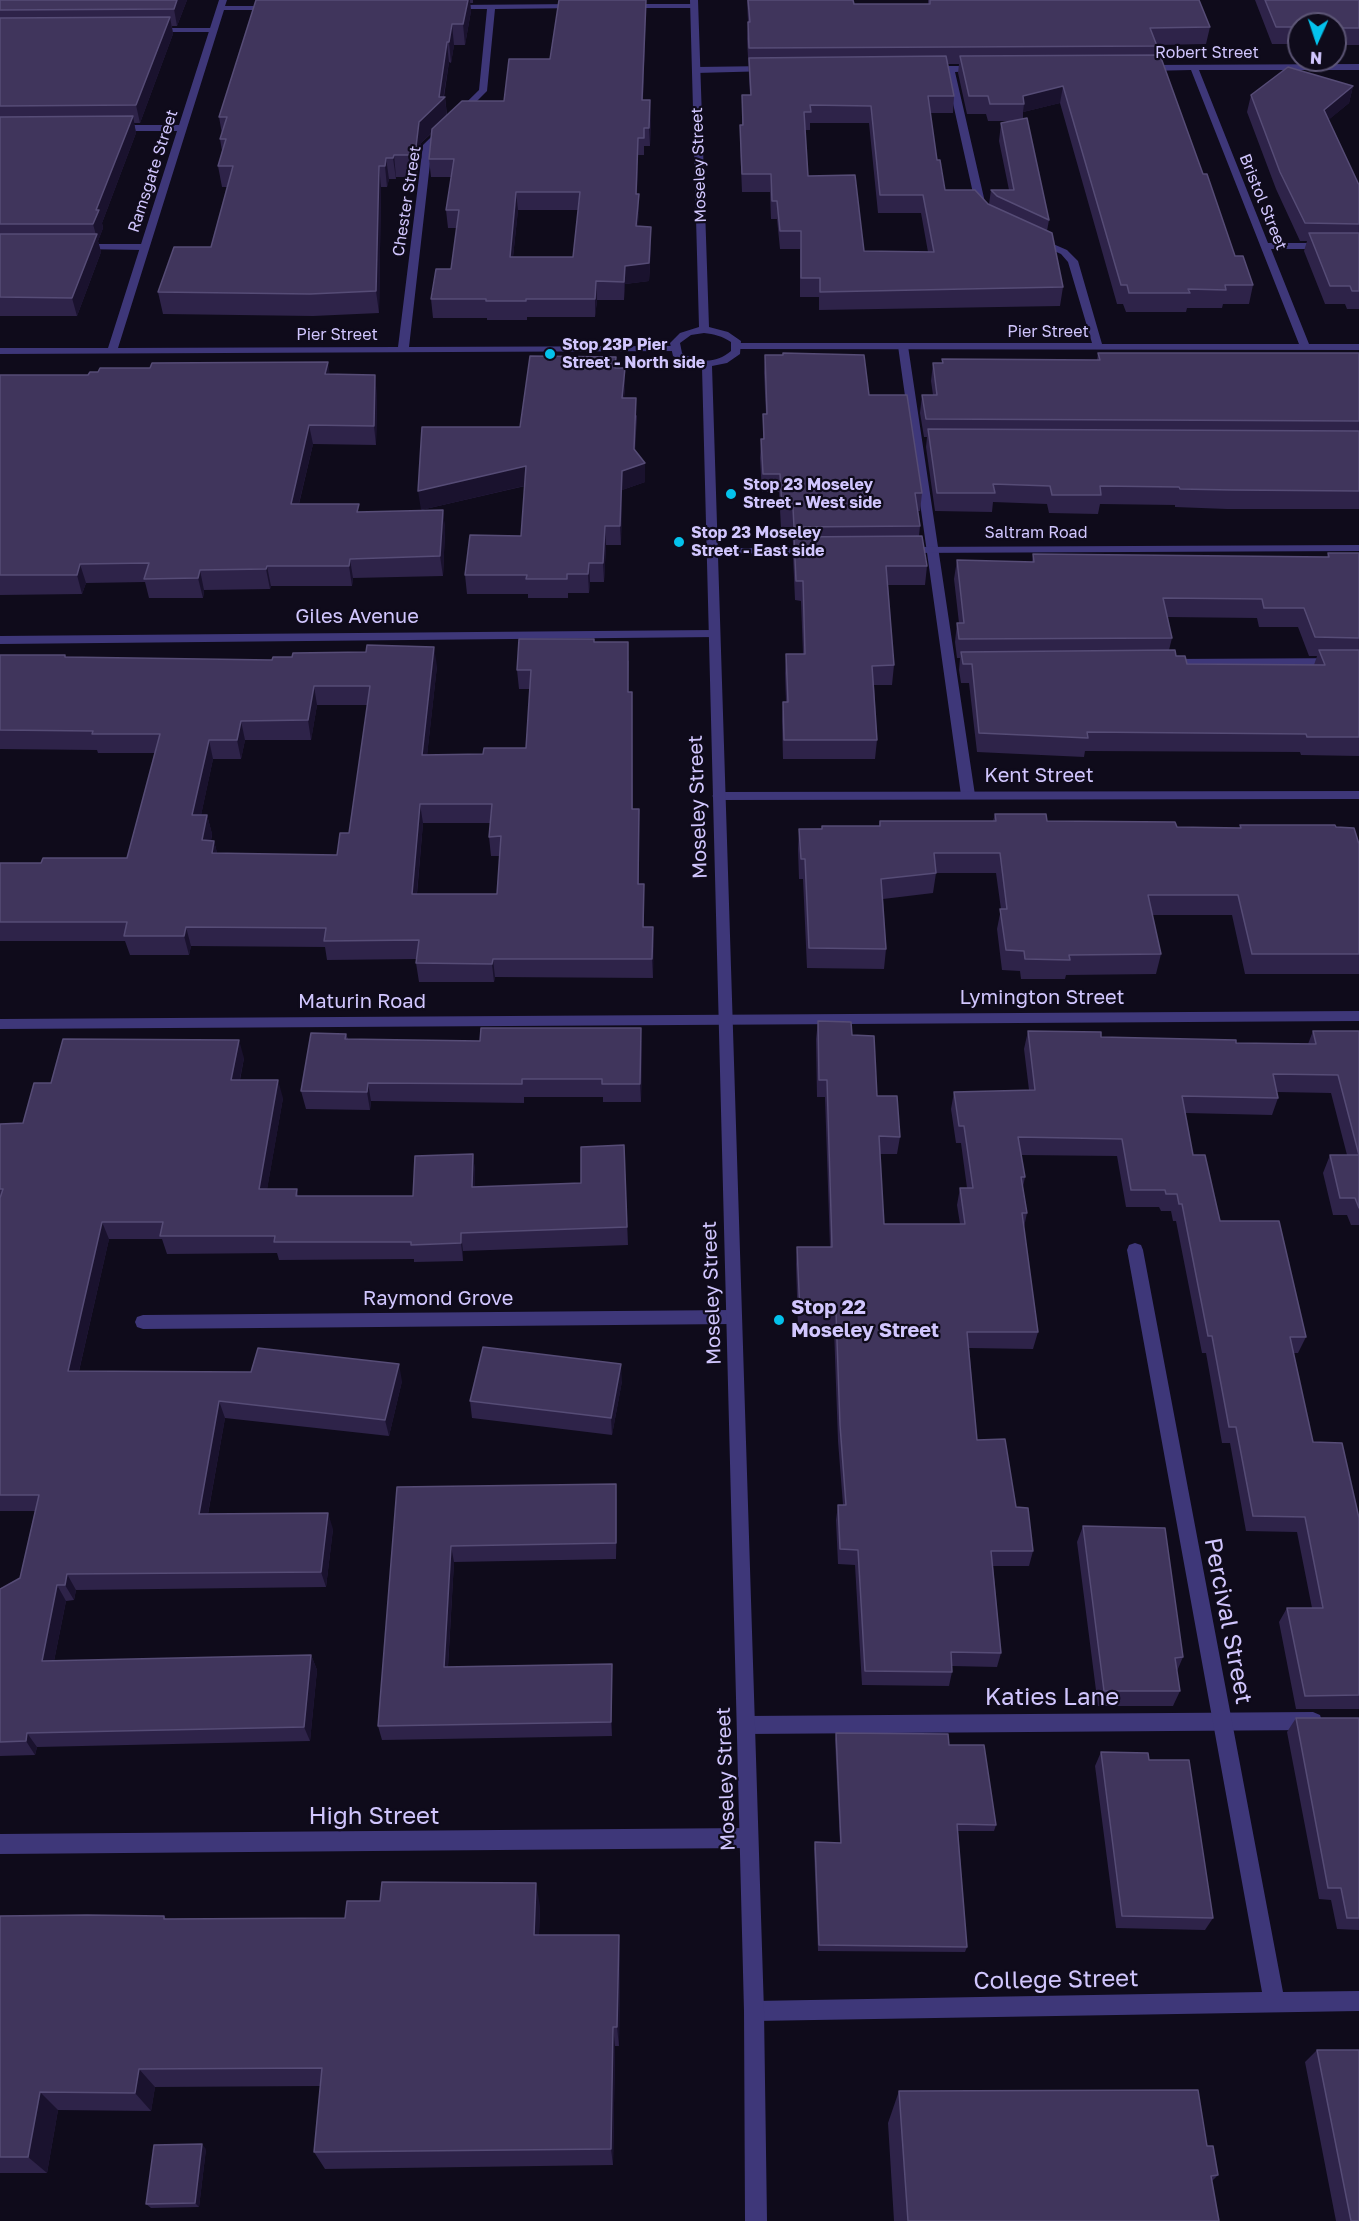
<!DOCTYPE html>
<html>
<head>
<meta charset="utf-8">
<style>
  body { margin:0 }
  #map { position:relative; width:1359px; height:2221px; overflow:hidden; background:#0f0b1b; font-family:"Golos Text",sans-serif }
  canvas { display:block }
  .north { position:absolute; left:1287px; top:12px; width:60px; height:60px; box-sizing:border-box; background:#0f0b1b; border:2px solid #5d5676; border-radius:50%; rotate:183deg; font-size:16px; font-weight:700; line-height:24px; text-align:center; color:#d1c6fe }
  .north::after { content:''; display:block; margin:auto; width:21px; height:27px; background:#04c2ec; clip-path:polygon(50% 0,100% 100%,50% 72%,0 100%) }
</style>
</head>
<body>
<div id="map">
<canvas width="1359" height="2221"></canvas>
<div class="north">N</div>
</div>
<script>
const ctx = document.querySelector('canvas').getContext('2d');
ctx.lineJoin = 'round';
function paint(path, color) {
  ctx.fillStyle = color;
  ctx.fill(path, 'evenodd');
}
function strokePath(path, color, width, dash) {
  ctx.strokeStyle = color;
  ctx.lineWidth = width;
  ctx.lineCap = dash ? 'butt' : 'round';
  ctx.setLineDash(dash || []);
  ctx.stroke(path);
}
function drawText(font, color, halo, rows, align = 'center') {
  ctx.font = font + ' "Golos Text",sans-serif';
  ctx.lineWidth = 4.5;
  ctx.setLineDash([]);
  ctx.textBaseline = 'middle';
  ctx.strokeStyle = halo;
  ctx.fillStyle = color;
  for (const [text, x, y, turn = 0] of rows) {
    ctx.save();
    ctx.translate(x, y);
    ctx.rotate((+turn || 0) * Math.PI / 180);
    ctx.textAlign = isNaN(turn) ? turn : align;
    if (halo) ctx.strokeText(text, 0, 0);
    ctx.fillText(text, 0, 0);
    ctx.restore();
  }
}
paint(new Path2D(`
  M150,28H213L217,30L213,32H150Z
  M81,244H144L149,247L144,250L78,249L76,247Z
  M903,343L908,346L975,795L968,799L961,795L898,346Z
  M1359,658V666L1169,667L1163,663L1169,659Z
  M1313,1712L1320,1715L1322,1721L1320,1727L1313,1730L746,1734L739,1731L737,1725L739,1719L746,1716Z`), '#3e3779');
paint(new Path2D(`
  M219,0H227L225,6H272L276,8L272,10H224L118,348L398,347L423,145L479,90L487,9H452L448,7L452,5L578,4L582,6L581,8L495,9L487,91L432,146L409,347L675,346L679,347V351L0,354V348H108L177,131H117L113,128L117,125H179Z
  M626,4H694L698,6L694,8H623L622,6Z
  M1359,64V70H1199L1268,243H1359V249H1271L1309,344H1359V350L737,349L732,346L737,343H1092L1068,262L1061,254L1034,242L1032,240L1037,237L1067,250L1078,261L1102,344H1299L1191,70L1146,71L1142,68L1146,65Z
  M768,66L771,67V71L696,73L692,70L696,67Z
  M978,66L981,67V71L955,72L987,211L982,214L977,211L946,72H930L926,69L930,66Z
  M1359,545V551L906,553L900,550L906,547Z
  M713,548H813L819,551L813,554L709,553V549Z
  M714,630L718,631V637L0,644V636Z
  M1359,791V799L719,800L712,796L719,792Z
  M1359,1011V1021L0,1029V1019Z
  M1135,1243L1141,1245L1143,1250L1283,1992L1359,1991V2011L754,2021L747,2018L744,2011L747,2004L754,2001L1262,1992L1127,1250L1129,1245Z
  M734,1310L740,1312L742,1317L740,1322L734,1324L143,1329L137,1327L135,1322L137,1317L143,1315Z
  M748,1828L755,1831L758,1838L755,1845L748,1848L0,1854V1834Z`), '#3e3779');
paint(new Path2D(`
  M690,0H698L709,327L728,332L741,341L740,354L727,363L712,366L764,2011L767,2221H745L744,2011L702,367L688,364L673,356L670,343L680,333L699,327ZM704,333C714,334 722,336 731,342V351C716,364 698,363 682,353L680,343L691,335Z`), '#3e3779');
paint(new Path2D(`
  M0,0H187L177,26H172L173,34L140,123H134L136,133L102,223L103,228L98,241L101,252L77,316H0Z
  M256,0H473V3H470L471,11L465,45H454L451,63L449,62L444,97H445L447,115L504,101L550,59L646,0L643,100L651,118L650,146H644V155H638L637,194H639L638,226L651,245L649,281L625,284L624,300H597L595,317H527V320H487V318H433L431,299L451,269L457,228H448L446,210L451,177H431L429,159L432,133L421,143L417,177H396V179H389L387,187H381L379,313L313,316L163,314L158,292L211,247L227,187H222L218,166L222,151L220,139L222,134L219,117ZM518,210H578L573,257H513Z
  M747,0H853L854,4H928V0H1199L1210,27L1206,44L1157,45L1155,55L1235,256L1253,285L1249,304H1223L1222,308H1187L1186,312H1126L1123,304H1117L1060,103L1023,112V119L1049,220L1047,231L1063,287L1060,306L819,310V297H800V249H780L777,219H771L770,192H742L740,143V125H742V95H750L747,39L748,22ZM948,64H959L958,73L967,114H986L988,121H1010L1001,123L999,141L1009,190H991L989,204L945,190L937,160L930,113H953L954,96ZM810,123H869L878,213H921L928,252L864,251L808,176L805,130H810Z
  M1255,0H1359V45H1335V24H1299V44H1272Z
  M1353,86L1349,103L1328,120L1359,185V309H1347L1345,304H1325L1304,251L1307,241H1300L1276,189L1247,112L1251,95Z
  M1098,353H1359V509H1227L1175,507V505L1100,504L1098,514L1049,513L1047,504L993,502L992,512L935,511L926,447L927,437H924L920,413L922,395H933L931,381L933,363H942V359L1097,360Z
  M765,355L869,395L922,493L920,511H918L920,526L919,536L927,566L925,585H888L894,665L892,685H874L877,740L875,759H783L782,721L783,702H786L785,673L786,654H803L801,601L795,600L793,556L794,545H793L792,527H781L779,492H762L760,458L761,439H763V414H766L764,373Z
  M616,357V368L625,387L624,398L637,416L635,450L645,463V482L622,490L621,545H606L604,582H590L589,593H568V598H528V594H467L465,575L521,536L525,486L421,510L520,427Z
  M0,375H330L377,394L376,445L313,444L299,504L360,512L443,510L445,530L443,576L353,578L352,586H271L270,589L204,590L203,598H149L145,582L86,583L82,594L0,595Z
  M1328,553H1359V756L1301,755L1300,752L1085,751L1084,757L977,752L969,683H961L959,670L960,658H957L955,642L957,623H959L954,579L957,560L1032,562L1033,554L1327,557ZM1167,617L1257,618L1259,627H1298L1309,656H1317L1314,665L1187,664L1169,650L1172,638Z
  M595,642L629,661L628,692H632L633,809H639V884L644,903V927H653V978L495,977L494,982H419L416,963L417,959L327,960L325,947L191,946L189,955H130L125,941H0V863H41L127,858L155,753H98L97,750L0,749V655L437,666L427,755L483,754L526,748L530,689H519L517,670ZM317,705H368L349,833L337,855L217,853L214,841H211L212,834L207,815H201L213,759H241L245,740H311ZM423,823H490L489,837L491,856H500L497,894H417Z
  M995,814L1047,821L1177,827L1240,828V825L1336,827L1359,844V974H1245L1232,915H1152L1161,954L1156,974L1066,975L1065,979H1021L1020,971L1002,970L997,929L1001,909L996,873H936L933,893L883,899L886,949L884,969L807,968L803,879H799L798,849L799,829L879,826L880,821H993Z
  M818,1021L852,1035L877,1096L900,1137L897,1154H880L884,1224H960L957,1205L960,1188H967L961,1143H956L951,1109L954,1092L1029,1090L1024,1049L1028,1031L1101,1037L1236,1043L1308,1044L1313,1031H1359V1225H1351L1347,1215H1333L1323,1173L1330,1155H1347L1331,1093L1277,1092L1278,1098L1272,1115L1185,1113L1193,1155L1220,1221L1306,1337L1298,1353H1293L1313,1442L1359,1518V1709H1296L1279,1622L1287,1608H1312L1297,1532L1246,1531L1230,1443H1222L1206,1353H1202L1176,1221H1173L1171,1211H1161L1159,1207H1126L1117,1156L1021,1155L1025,1177L1023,1187L1027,1213L1024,1227L1038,1332L1033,1349L969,1348L977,1440L1016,1507L1033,1551L1029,1566H993L1001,1653L997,1667L952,1666V1672L949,1686L862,1685L855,1565L838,1564L836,1520L838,1505H843L838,1441L834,1329H798L796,1264L797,1247H830L825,1097H817L816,1039Z
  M346,1034L348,1039L642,1047L641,1102H603V1097H524V1103L371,1101L370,1110L306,1109L301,1091Z
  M244,1058L240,1080L283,1098L267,1189H297L298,1196H413L473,1154L475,1172V1187L581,1183L624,1145L628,1245L463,1251V1261L414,1262V1259L279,1260L277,1253L167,1254L162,1239H109L79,1371L402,1381L389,1436L225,1418L208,1514L333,1529L326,1587L76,1590L74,1600L66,1601L54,1661L311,1655L317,1670L310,1741L37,1747L35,1755L0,1756V1589L20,1578L35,1511H0V1124L23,1123L51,1083Z
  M622,1381L612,1435L472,1418L470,1401Z
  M397,1487L617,1500L616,1559L454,1562L448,1667L612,1679V1736L382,1740L378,1726Z
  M1083,1526L1183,1657L1177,1671L1180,1691L1173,1706H1098L1077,1542Z
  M1296,1718H1359V1930L1337,1929L1331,1900L1319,1899L1287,1732Z
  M836,1733L949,1745L996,1825L994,1831H958L967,1947L965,1952L818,1951L814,1849L815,1842L840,1843L835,1740Z
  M1101,1752L1149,1760L1213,1918L1205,1930L1116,1928L1095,1766Z
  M540,1906L539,1935L620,1957L619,2046H615L613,2165L325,2169L314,2152L320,2086L155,2087L151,2111L58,2110L47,2173H0V1916H164L166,1919L345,1918Z
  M1317,2050L1359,2221H1336L1305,2062Z
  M899,2091L1207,2146L1218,2175L1212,2181L1219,2221H894L888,2123Z
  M206,2149L199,2207L151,2208L146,2204Z`), '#2e2349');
paint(new Path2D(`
  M177,0H187L177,26L174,9Z
  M468,0H470L471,11L465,45L463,24Z
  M646,0V10L642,118V100Z
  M170,17L173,34L140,123L136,105Z
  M452,24L454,45L451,63L449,42Z
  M447,42L449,62L443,99L445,97L447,118L421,143L417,177L415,155L419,122L439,97Z
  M1063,86L1060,103L1023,112L1024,104L1023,96Z
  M1353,86L1349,103L1319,128L1324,110Z
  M650,100L651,118L650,146L649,128Z
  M133,116L136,133L102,223L103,228L98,241L101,252L77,316L72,298L96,235L93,224L96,210Z
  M638,138V155L636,212V194Z
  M394,155L396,177V179L393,158Z
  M386,158L389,179L387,187L385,166Z
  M379,166L381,187L379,313L376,291Z
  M516,192L518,210L511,275L510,257Z
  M639,194V212L636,245V226Z
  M651,227V245L649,281L625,284L624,300L625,266Z
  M596,281L597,300L595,317V299Z
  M328,362L331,381L325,374Z
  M625,368V387L622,416V398Z
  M375,375L377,394L376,445L374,426Z
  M636,398L635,467L645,463V482L622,490L621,545L620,526L622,471L634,449Z
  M309,425L313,444L294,524L291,504Z
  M526,466L528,485L421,510L418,491Z
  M443,510L445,530L443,576L440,556Z
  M605,526L606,545L604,582L603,563Z
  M350,559L353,578L352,586L349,566Z
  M589,563L590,582L589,593L588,574Z
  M80,564L86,583L82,594L77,575Z
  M267,566L271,586L270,589L266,569Z
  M200,570L204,590L203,598L198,578Z
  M434,647L437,666L425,774L422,755Z
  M314,686L317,705L311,740L308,720Z
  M241,721L245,740L241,759L237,740Z
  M209,740L213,759L197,834L192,815Z
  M420,804L423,823L415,913L412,894Z
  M207,815L212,834L207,859L202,840Z
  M214,841L219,860L212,853Z
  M186,927L191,946L189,955L184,936Z
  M653,927L654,946L653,978L652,959Z
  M493,959L495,977L494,982L492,964Z
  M641,1028L642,1047L641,1102L640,1084Z
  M239,1040L244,1058L236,1098L231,1080Z
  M278,1080L283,1098L264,1207L259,1189Z
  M368,1083L371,1101L370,1110L367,1092Z
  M473,1154L475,1172V1205L472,1187Z
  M102,1222L109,1239L75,1388L68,1371Z
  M461,1233L463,1251V1261L461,1243Z
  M399,1364L402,1381L389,1436L385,1420Z
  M621,1364L622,1381L612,1435L611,1418Z
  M219,1401L225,1418L205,1530L199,1514Z
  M616,1484L617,1500L616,1559Z
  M328,1513L333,1529L326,1587L321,1572Z
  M451,1546L454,1562L447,1681L444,1667Z
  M67,1574L76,1590L74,1600L65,1585Z
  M57,1585L66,1601L51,1676L42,1661Z
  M311,1655L317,1670L310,1741L304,1727Z
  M612,1664V1736L611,1722Z
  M27,1733L37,1747L35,1755L26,1741Z
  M536,1883L540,1906L538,1957L534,1935Z
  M619,1935L620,1957L619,2046L617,2027Z
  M613,2027L615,2046L613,2165L611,2149Z
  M139,2069L155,2087L151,2111L135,2093Z
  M40,2092L58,2110L47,2173L28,2157Z
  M202,2144L206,2149L199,2207L195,2203Z`), '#1a122e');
const building = new Path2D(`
  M0,0H177L174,9L0,10Z
  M256,0H468L463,24H452L449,42H447L439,97H445L419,122L415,155H394L393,158H386L385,166H379L376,291L310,294L158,292L174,247H211L233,166H218L226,139H220L227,117H219Z
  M559,0H646L642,100H650L649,128H644V138H638L636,194H639L636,226L651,227L649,263L625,266L624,282L596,281L595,299H526V301H486V299H431L436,269H451L459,210H446L454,159H429L432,129L462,101H504L509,59H550ZM516,192H580L573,257H510Z
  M748,0H853L854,4H930V0H1199L1210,27L1150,28L1157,46L749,48L748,22H750Z
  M1265,0H1359V28H1335V24H1299V27H1276Z
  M170,17L136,105L0,106V18Z
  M1160,55L1203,174H1207L1235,256H1243L1253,285H1225L1226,290L1188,289L1190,293H1129L1127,285H1121L1063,86L1023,96L1024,104H990L988,96H969L960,56Z
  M946,56L954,96H928L937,160H940L945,190H975L988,204L1052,233L1063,287L820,292V278H801V231H780L777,201H772L771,174H742L740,125H743L742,95H751L749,58ZM810,105L871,106L880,195H923L934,252L864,251L855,175L808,176L804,112H811Z
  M1288,67L1353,86L1324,110L1359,185V224L1305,223L1280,172L1251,95Z
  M133,116L96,210H99L93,224H0V117Z
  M1027,118L1049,220L997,196L991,190H1014L1001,123Z
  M1309,233H1359V291H1352L1350,286H1330Z
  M0,234H97L72,298L0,297Z
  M783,353L864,355L869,395H907L922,493H915L920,526L794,527L793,508H782L780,474H763L761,439H764L763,414H767L765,355H783Z
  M1098,353H1359V421L926,419L922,395H937L933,363H943L942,359L1100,360Z
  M530,356L616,357L615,368H625L622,398H636L634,449L645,463L622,471L620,526H605L603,563H589L588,574H567V579H526L527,575H465L470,535L521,536L526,466L418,491L422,427H520Z
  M328,362L325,374L375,375L374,426L309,425L291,504H359L357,512L443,510L440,556L350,559L349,566H267L266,569L200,570L198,578L144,579L149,563L80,564L77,575H0V375H88L90,372H98L100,368H150L152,363Z
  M928,429L1359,431V491L1232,490L1180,489L1179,487L1100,486L1101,495H1052L1050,486L993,484L995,493H937Z
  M922,536L927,566H886L894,665L872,666L877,740H784L783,702H788L786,654H805L803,581H796L794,537Z
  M1328,553H1359V638L1315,637L1304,608H1264L1262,599L1163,598L1172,638L959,639L957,623H964L957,560L1034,562L1033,554L1329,557Z
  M519,639H594V642H628V692H632V809H639L638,884H644L643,927H653L652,959H493L492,964L416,963L419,940L324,941L326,928L186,927L184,936H124L127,922H0V863H41L43,858H127L160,734H92L93,731L0,730V655H65V657L272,660L273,657H292L293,653L366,652L367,645L434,647L422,755L483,754L484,748H526L531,670H517ZM314,686H370L349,833H340L337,855L212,853L214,841L202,840L207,815H192L209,740H237L241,721L308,720ZM420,804H492L489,837L501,836L497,894H412Z
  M1175,650L1176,656H1185L1187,664L1325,665L1319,650H1359V737H1307L1306,734L1087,732L1088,738L979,733L972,664H963L961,652Z
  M995,814H1046L1047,821L1175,822L1177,827L1241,828L1240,825H1335L1336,827L1354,828L1359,844V954H1252L1238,895H1148L1161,954L1069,955L1070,960L1025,959L1024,951L1006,950L1000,909H1007L1000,853H934L936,873L881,879L886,949L809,948L805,859H801L799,829H822V826H880V821H996Z
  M818,1021L851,1022L852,1035L874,1036L877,1096H897L900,1137L879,1136L884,1224H965L960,1188H973L964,1126H959L954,1092L1035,1090L1028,1031L1101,1032V1037L1236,1040V1043L1316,1044L1313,1031H1359V1155L1338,1075L1273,1074L1278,1098L1182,1096L1193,1155H1205L1220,1221H1279L1306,1337H1290L1313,1442L1342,1443L1359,1518V1695L1305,1696L1287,1608H1323L1305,1517L1253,1516L1236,1427H1229L1212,1336H1208L1182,1204H1179L1177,1194H1166L1165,1190H1131L1122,1139L1018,1137L1025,1177H1021L1027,1213H1022L1038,1332H967L977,1440L1005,1439L1016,1507L1028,1508L1033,1551H991L1001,1653L951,1652L952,1672L865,1671L858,1550L840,1549L838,1505H846L840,1425L836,1312H800L797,1247H832L827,1080H819Z
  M481,1028H641L640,1084H602V1079H522V1084L368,1083L367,1092L301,1091L311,1033L346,1034L345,1039L480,1041Z
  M63,1039L239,1040L231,1080H278L259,1189H297L296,1196H413L415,1156L473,1154L472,1187L581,1183V1147L624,1145L627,1227L461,1233V1243L411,1245V1242H274L275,1236H160L163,1222H102L68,1371L251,1372L258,1348L399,1364L385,1420L219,1401L199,1514L328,1513L321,1572L67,1574L65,1585H57L42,1661L311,1655L304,1727L27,1733L26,1741L0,1742V1589L20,1578L39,1495H0V1198L3,1189H0V1124L23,1123L34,1083H51Z
  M1330,1155H1359V1208L1355,1198H1340Z
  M483,1347L621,1364L611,1418L470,1401Z
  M616,1484V1543L451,1546L444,1667L612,1664L611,1722L378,1726L397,1487Z
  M1083,1526L1165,1528L1183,1657L1175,1658L1180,1691H1104Z
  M1296,1718H1359V1918H1347L1341,1888H1328Z
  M836,1733L948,1734L949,1745H984L996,1825L957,1824L967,1947L819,1945L815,1842L841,1843Z
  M1101,1752L1148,1753L1149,1760H1189L1213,1918L1122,1916Z
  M382,1882L536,1883L534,1935H619L617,2027H613L611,2149L314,2152L322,2068L139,2069L135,2093L40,2092L28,2157H0V1916L87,1915L164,1916V1919L345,1918L347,1901H380Z
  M1317,2050H1359V2221H1351Z
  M1198,2090L1207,2146H1213L1218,2175L1211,2176L1219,2221H908L899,2091Z
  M202,2144L195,2203L146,2204L154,2145Z`);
paint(building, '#40355c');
strokePath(building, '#564c76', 1.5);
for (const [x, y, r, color] of [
  [550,354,6,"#04c2ec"],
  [731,494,6,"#04c2ec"],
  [679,542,6,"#04c2ec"],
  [779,1320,6,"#04c2ec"]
]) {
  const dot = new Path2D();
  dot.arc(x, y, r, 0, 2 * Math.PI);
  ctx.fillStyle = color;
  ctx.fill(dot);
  strokePath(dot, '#0f0b1b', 2);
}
drawText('16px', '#d1c6fe', '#0f0b1b', [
  ["Robert Street",1207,53],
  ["Moseley Street",699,165,-92],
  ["Ramsgate Street",153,171,-72],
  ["Chester Street",407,201,-81],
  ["Bristol Street",1263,202,68],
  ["Pier Street",1048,332],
  ["Pier Street",337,335],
  ["Saltram Road",1036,533]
]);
drawText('bold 16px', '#d1c6fe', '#0f0b1b', [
  ["Stop 23P Pier",562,345],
  ["Street - North side",562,363],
  ["Stop 23 Moseley",743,485],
  ["Street - West side",743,503],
  ["Stop 23 Moseley",691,533],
  ["Street - East side",691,551]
], 'left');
drawText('20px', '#d1c6fe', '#0f0b1b', [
  ["Giles Avenue",357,617],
  ["Kent Street",1039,776],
  ["Moseley Street",698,807,-92],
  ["Lymington Street",1042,998],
  ["Maturin Road",362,1002],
  ["Moseley Street",712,1293,-92],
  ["Raymond Grove",438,1299],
  ["Moseley Street",726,1779,-92]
]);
drawText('bold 20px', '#d1c6fe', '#0f0b1b', [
  ["Stop 22",791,1308],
  ["Moseley Street",791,1331]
], 'left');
drawText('24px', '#d1c6fe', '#0f0b1b', [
  ["Percival Street",1228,1621,79],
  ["Katies Lane",1052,1697],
  ["High Street",374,1816],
  ["College Street",1056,1980,-1]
]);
</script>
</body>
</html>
